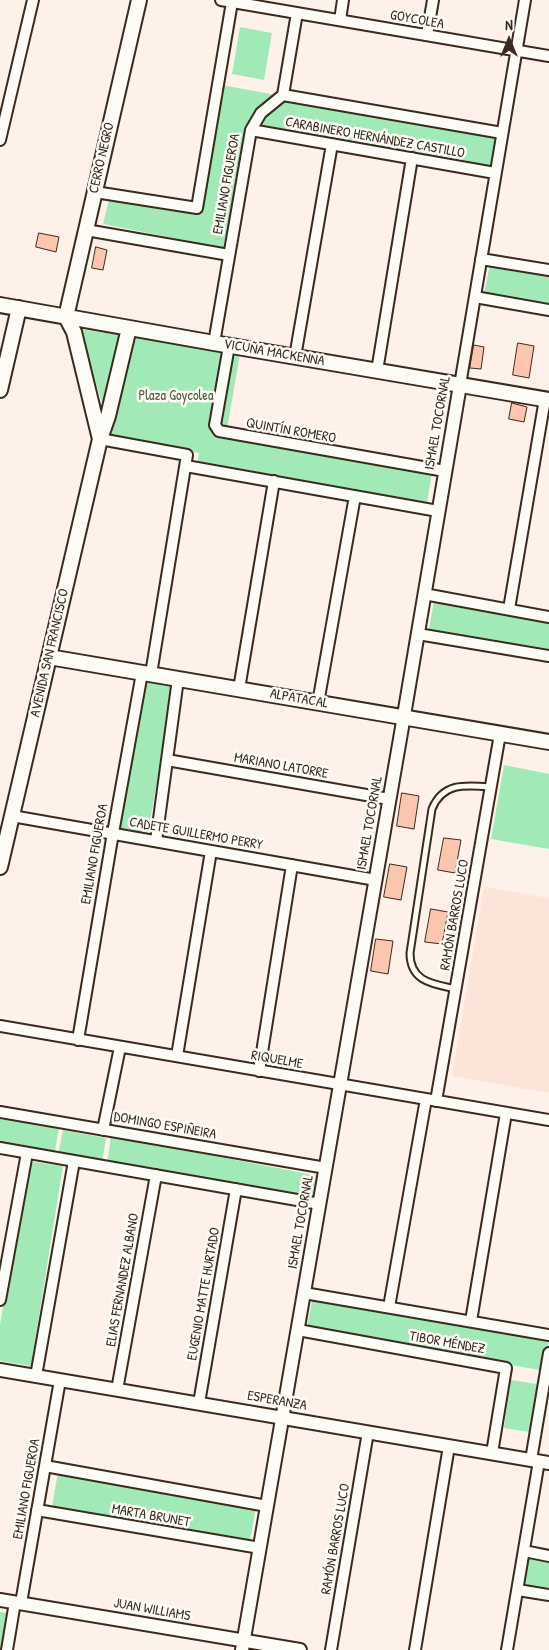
<!DOCTYPE html>
<html>
<head>
<meta charset="utf-8">
<style>
  body { margin:0 }
  #map { position:relative; width:549px; height:1650px; overflow:hidden; background:#fdf1e9; font-family:"Patrick Hand",sans-serif }
  canvas { display:block }
  .north { position:absolute; left:484px; top:15px; width:50px; height:50px; -webkit-text-stroke:4px #fdfcf7; paint-order:stroke; rotate:0deg; font-size:14px; font-weight:700; line-height:20px; text-align:center; color:#3b2a1e }
  .north::after { content:''; display:block; margin:auto; width:18px; height:22px; background:#3b2a1e; clip-path:polygon(50% 0,100% 100%,50% 72%,0 100%) }
</style>
</head>
<body>
<div id="map">
<canvas width="549" height="1650"></canvas>
<div class="north">N</div>
</div>
<script>
const ctx = document.querySelector('canvas').getContext('2d');
ctx.lineJoin = 'round';
function paint(path, color) {
  ctx.fillStyle = color;
  ctx.fill(path, 'evenodd');
}
function strokePath(path, color, width, dash) {
  ctx.strokeStyle = color;
  ctx.lineWidth = width;
  ctx.lineCap = dash ? 'butt' : 'round';
  ctx.setLineDash(dash || []);
  ctx.stroke(path);
}
function drawText(font, color, halo, rows, align = 'center') {
  ctx.font = font + ' "Patrick Hand",sans-serif';
  ctx.lineWidth = 5;
  ctx.setLineDash([]);
  ctx.textBaseline = 'middle';
  ctx.strokeStyle = halo;
  ctx.fillStyle = color;
  for (const [text, x, y, turn = 0] of rows) {
    ctx.save();
    ctx.translate(x, y);
    ctx.rotate((+turn || 0) * Math.PI / 180);
    ctx.textAlign = isNaN(turn) ? turn : align;
    if (halo) ctx.strokeText(text, 0, 0);
    ctx.fillText(text, 0, 0);
    ctx.restore();
  }
}
paint(new Path2D(`
  M484,887L549,898V1093L452,1076Z`), '#fde4d8');
paint(new Path2D(`
  M240,27L272,33L264,80L232,74Z
  M222,85L496,136L490,169L251,128L223,248L103,224L109,200L199,215Z
  M490,264L549,274V305L484,293Z
  M80,329L240,354L226,435L432,472L427,503L198,461L199,453L112,437Z
  M434,601L549,621V655L428,634Z
  M145,680L171,686L161,759L148,833L119,829Z
  M504,765L549,774V849L491,839Z
  M0,1117L59,1128L54,1156L0,1146Z
  M63,1130L106,1138L102,1163L58,1155Z
  M111,1136L319,1176L314,1200L107,1165Z
  M26,1161L63,1166L31,1366L0,1361V1325Z
  M312,1301L549,1341L544,1371L307,1327Z
  M511,1380L537,1384L530,1432L504,1428Z
  M58,1472L256,1507L250,1541L52,1507Z
  M528,1555L549,1558V1590L523,1585Z
  M0,1612L8,1613L2,1650H0Z`), '#a1eab8');
const building = new Path2D(`
  M39,233L59,237L56,252L36,247Z
  M96,247L107,250L103,270L92,268Z
  M518,343L534,346L529,378L513,375Z
  M474,345L484,347L481,369L470,368Z
  M512,403L527,407L524,422L509,419Z
  M402,793L419,796L414,829L397,826Z
  M444,838L461,840L455,873L438,870Z
  M390,864L407,867L401,900L384,897Z
  M431,909L448,912L442,944L425,942Z
  M376,939L393,941L388,974L371,971Z`);
paint(building, '#fcc5b0');
strokePath(building, '#3b2a1e', 1);
const service = new Path2D(`
  M456,989C433,984 410,982 410,953L432,809C443,782 466,785 491,787`);
const minor = new Path2D(`
  M221,0L549,56
  M340,20L343,0
  M427,35L433,0
  M283,95L502,133
  M251,130L495,173
  M0,140L33,0
  M95,192L197,208L232,2
  M86,230L229,255
  M481,259L549,270
  M475,297L549,310
  M214,343L251,130L261,113L283,95L297,13
  M229,346L215,425L219,431L445,471
  M295,357L332,144
  M377,371L412,158
  M460,385L525,0
  M100,439L187,455L151,674
  M186,466L438,511
  M424,594L549,617
  M509,609L545,399
  M418,634L549,656
  M239,689L274,481
  M318,703L355,496
  M167,760L389,799
  M12,816L376,880
  M156,841L178,679
  M0,1026L549,1120
  M78,1040L113,833L142,673
  M177,1056L211,851
  M259,1071L292,865
  M436,1101L500,734
  M0,1112L326,1168
  M103,1130L120,1047
  M0,1148L320,1204
  M304,1293L549,1335
  M0,1300L27,1153
  M389,1307L426,1099
  M471,1321L506,1113
  M298,1330L506,1368L492,1453
  M36,1376L74,1161
  M117,1390L156,1175
  M199,1403L236,1189
  M531,1460L549,1353
  M45,1466L267,1506
  M37,1510L260,1548
  M524,1551L549,1556
  M518,1590L549,1595
  M21,1603L60,1380
  M7,1650L15,1602
  M331,1650L368,1432
  M415,1650L449,1446
  M507,1650L539,1461`);
const tertiary = new Path2D(`
  M0,1370L549,1463
  M0,1600L300,1650
  M242,1650L401,733L460,385`);
const secondary = new Path2D(`
  M0,305L214,343L549,400
  M66,317L139,0
  M66,317L74,332L100,439
  M0,390L19,308
  M49,657L549,742
  M0,867L100,439L108,416L129,328`);
strokePath(service, '#3b2a1e', 9);
strokePath(minor, '#3b2a1e', 14);
strokePath(tertiary, '#3b2a1e', 16);
strokePath(secondary, '#3b2a1e', 18);
strokePath(service, '#fdfcf7', 5);
strokePath(minor, '#fdfcf7', 10);
strokePath(tertiary, '#fdfcf7', 12);
strokePath(secondary, '#fdfcf7', 14);
drawText('14px', '#3b2a1e', '#fdfcf7', [
  ["GOYCOLEA",417,20,10],
  ["CARABINERO HERNÁNDEZ CASTILLO",375,138,10],
  ["CERRO NEGRO",102,158,-77],
  ["EMILIANO FIGUEROA",227,184,-80],
  ["VICUÑA MACKENNA",274,353,10],
  ["ISMAEL TOCORNAL",438,423,-80],
  ["QUINTÍN ROMERO",291,431,10],
  ["AVENIDA SAN FRANCISCO",50,653,-77],
  ["ALPATACAL",299,699,10],
  ["MARIANO LATORRE",281,766,10],
  ["ISMAEL TOCORNAL",370,823,-80],
  ["CADETE GUILLERMO PERRY",196,834,10],
  ["EMILIANO FIGUEROA",95,854,-80],
  ["RAMÓN BARROS LUCO",455,915,-80],
  ["RIQUELME",277,1060,10],
  ["DOMINGO ESPIÑEIRA",165,1126,10],
  ["ISMAEL TOCORNAL",301,1222,-80],
  ["ELIAS FERNANDEZ ALBANO",123,1280,-80],
  ["EUGENIO MATTE HURTADO",204,1294,-80],
  ["TIBOR MÉNDEZ",447,1343,10],
  ["ESPERANZA",277,1401,10],
  ["EMILIANO FIGUEROA",27,1489,-80],
  ["MARTA BRUNET",151,1516,10],
  ["RAMÓN BARROS LUCO",336,1539,-80],
  ["JUAN WILLIAMS",152,1610,10]
]);
drawText('14px', '#545a44', '#fdfcf7', [
  ["Plaza Goycolea",176,396]
]);
</script>
</body>
</html>
